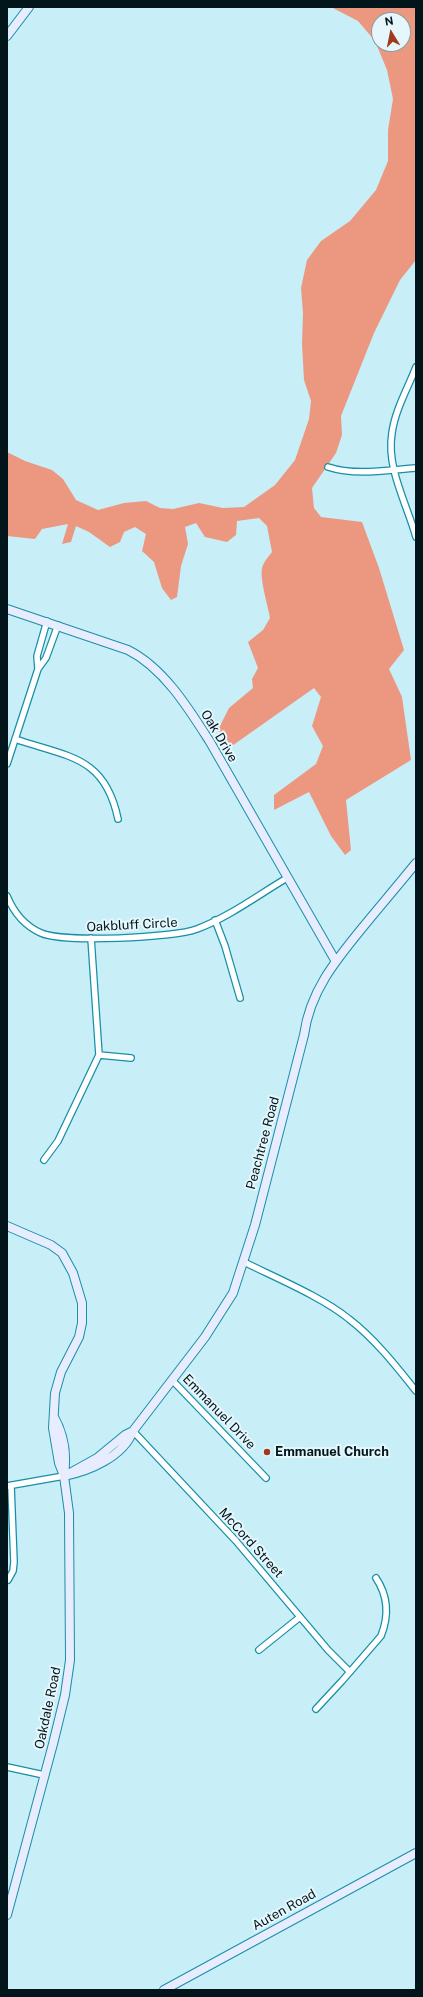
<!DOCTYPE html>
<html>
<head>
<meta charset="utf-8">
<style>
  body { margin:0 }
  #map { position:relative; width:423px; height:1997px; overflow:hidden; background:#c8eef7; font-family:"Public Sans",sans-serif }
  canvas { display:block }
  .frame { position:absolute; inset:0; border:8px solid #01151b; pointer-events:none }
  .north { position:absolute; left:371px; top:12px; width:40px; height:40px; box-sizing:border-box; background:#e5f7fc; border:1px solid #8a9da2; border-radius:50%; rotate:350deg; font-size:11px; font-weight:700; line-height:16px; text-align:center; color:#01151b }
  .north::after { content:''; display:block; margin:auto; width:14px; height:18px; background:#a1391e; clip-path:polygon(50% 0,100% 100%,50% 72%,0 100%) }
</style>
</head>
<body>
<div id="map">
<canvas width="423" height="1997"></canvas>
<div class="frame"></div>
<div class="north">N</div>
</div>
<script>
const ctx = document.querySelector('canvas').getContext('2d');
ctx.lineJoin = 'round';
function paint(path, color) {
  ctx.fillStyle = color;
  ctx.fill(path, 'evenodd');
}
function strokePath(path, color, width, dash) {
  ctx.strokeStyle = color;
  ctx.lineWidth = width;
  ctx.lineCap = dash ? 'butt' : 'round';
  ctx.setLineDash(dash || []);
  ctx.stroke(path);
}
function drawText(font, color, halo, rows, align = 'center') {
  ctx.font = font + ' "Public Sans",sans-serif';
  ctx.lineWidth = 4;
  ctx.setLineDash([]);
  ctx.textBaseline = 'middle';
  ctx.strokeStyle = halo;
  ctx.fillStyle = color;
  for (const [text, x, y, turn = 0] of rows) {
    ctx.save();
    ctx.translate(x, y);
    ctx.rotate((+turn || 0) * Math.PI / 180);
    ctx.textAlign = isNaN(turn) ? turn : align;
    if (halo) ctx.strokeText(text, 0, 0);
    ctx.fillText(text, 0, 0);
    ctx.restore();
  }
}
paint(new Path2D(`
  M331,7H416V260L400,280L374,333L341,416L342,435L336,453L312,488L314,508L321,517L362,522L379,568L404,650L389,669L402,697L411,760L346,800L351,850L345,855L331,836L309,792L274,810V795L316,764L323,746L312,726L321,697L314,688L229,748L218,730L229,708L253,688L252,679L258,668L248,642L263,630L270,618C268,605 258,575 263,565C265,560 269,556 272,552L267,526L259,518L237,521L236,535L227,542L205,537L196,523L185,527L188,544L181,566L177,597L171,600L162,588L154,562L142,551L146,534L135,527L124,532L120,542L110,547L89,532L76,526L71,542L62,544L68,524L42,529L35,539L7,536V452L25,461L52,470L63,479L76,500L98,510L124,503L146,501L160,508L173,509L199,503L223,508L244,507L275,485L295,460L309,419L311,401L304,380L302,344L303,313L301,288L307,260L321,241L350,221L376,190L388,161V130L393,99L387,70L375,41L358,21ZM379,20H403V44H379Z`), '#ec9881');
const street = new Path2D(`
  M416,367C408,388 395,410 392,433C386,468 407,504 416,537
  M328,467C355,476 388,470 416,468
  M47,621L37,656L38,669L46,658L58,625
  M15,739C68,757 105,756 118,819
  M7,764L38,669
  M7,896C14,913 25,926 41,933C63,943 174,938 197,929C229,917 258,895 287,878
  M215,920L225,946L240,998
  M99,1055L131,1058
  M44,1160L58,1141L99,1055L91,938
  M244,1262C276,1278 322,1297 349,1319C375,1339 396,1366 416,1391
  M172,1380L266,1478
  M133,1431L236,1541L328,1650L350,1672
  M7,1486L64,1476
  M8,1580L13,1571L14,1562L11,1486
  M259,1650L300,1617
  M316,1709L342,1681L381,1636C389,1616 388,1596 376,1578
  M7,1767L44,1775`);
const secondary = new Path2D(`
  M7,36L29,7
  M7,609L128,650C164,668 189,709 210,742L335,960
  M7,1226L51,1245L62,1253L73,1273L82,1303V1323L79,1337L61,1372L55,1393L53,1428L59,1463L64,1476L69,1513L70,1660L65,1695L53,1744L7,1915
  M54,1417C64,1435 67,1454 64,1474
  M70,1473L97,1458L125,1435L133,1431
  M64,1476C89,1471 123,1457 133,1431L205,1337L233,1293L255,1225L304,1035C310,991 336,960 363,927C381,905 399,884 416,863
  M164,1990L416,1853`);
strokePath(street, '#178fa7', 8);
strokePath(secondary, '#178fa7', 10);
strokePath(street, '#fff', 5.5);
strokePath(secondary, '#e8ecff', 8);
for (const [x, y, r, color] of [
  [267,1452,4,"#a1391e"]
]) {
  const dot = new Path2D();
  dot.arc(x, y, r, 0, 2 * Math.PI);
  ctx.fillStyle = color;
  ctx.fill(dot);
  strokePath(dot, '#e5f7fc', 1.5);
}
drawText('13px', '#01151b', '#e5f7fc', [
  ["Oak Drive",219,736,59],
  ["Oakbluff Circle",132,925,-3],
  ["Peachtree Road",263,1143,-75],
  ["Emmanuel Drive",219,1412,46],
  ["McCord Street",251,1543,48],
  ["Oakdale Road",48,1708,-78],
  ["Auten Road",284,1910,-29]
]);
drawText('bold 13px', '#01151b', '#e5f7fc', [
  ["Emmanuel Church",275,1452]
], 'left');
</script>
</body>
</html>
